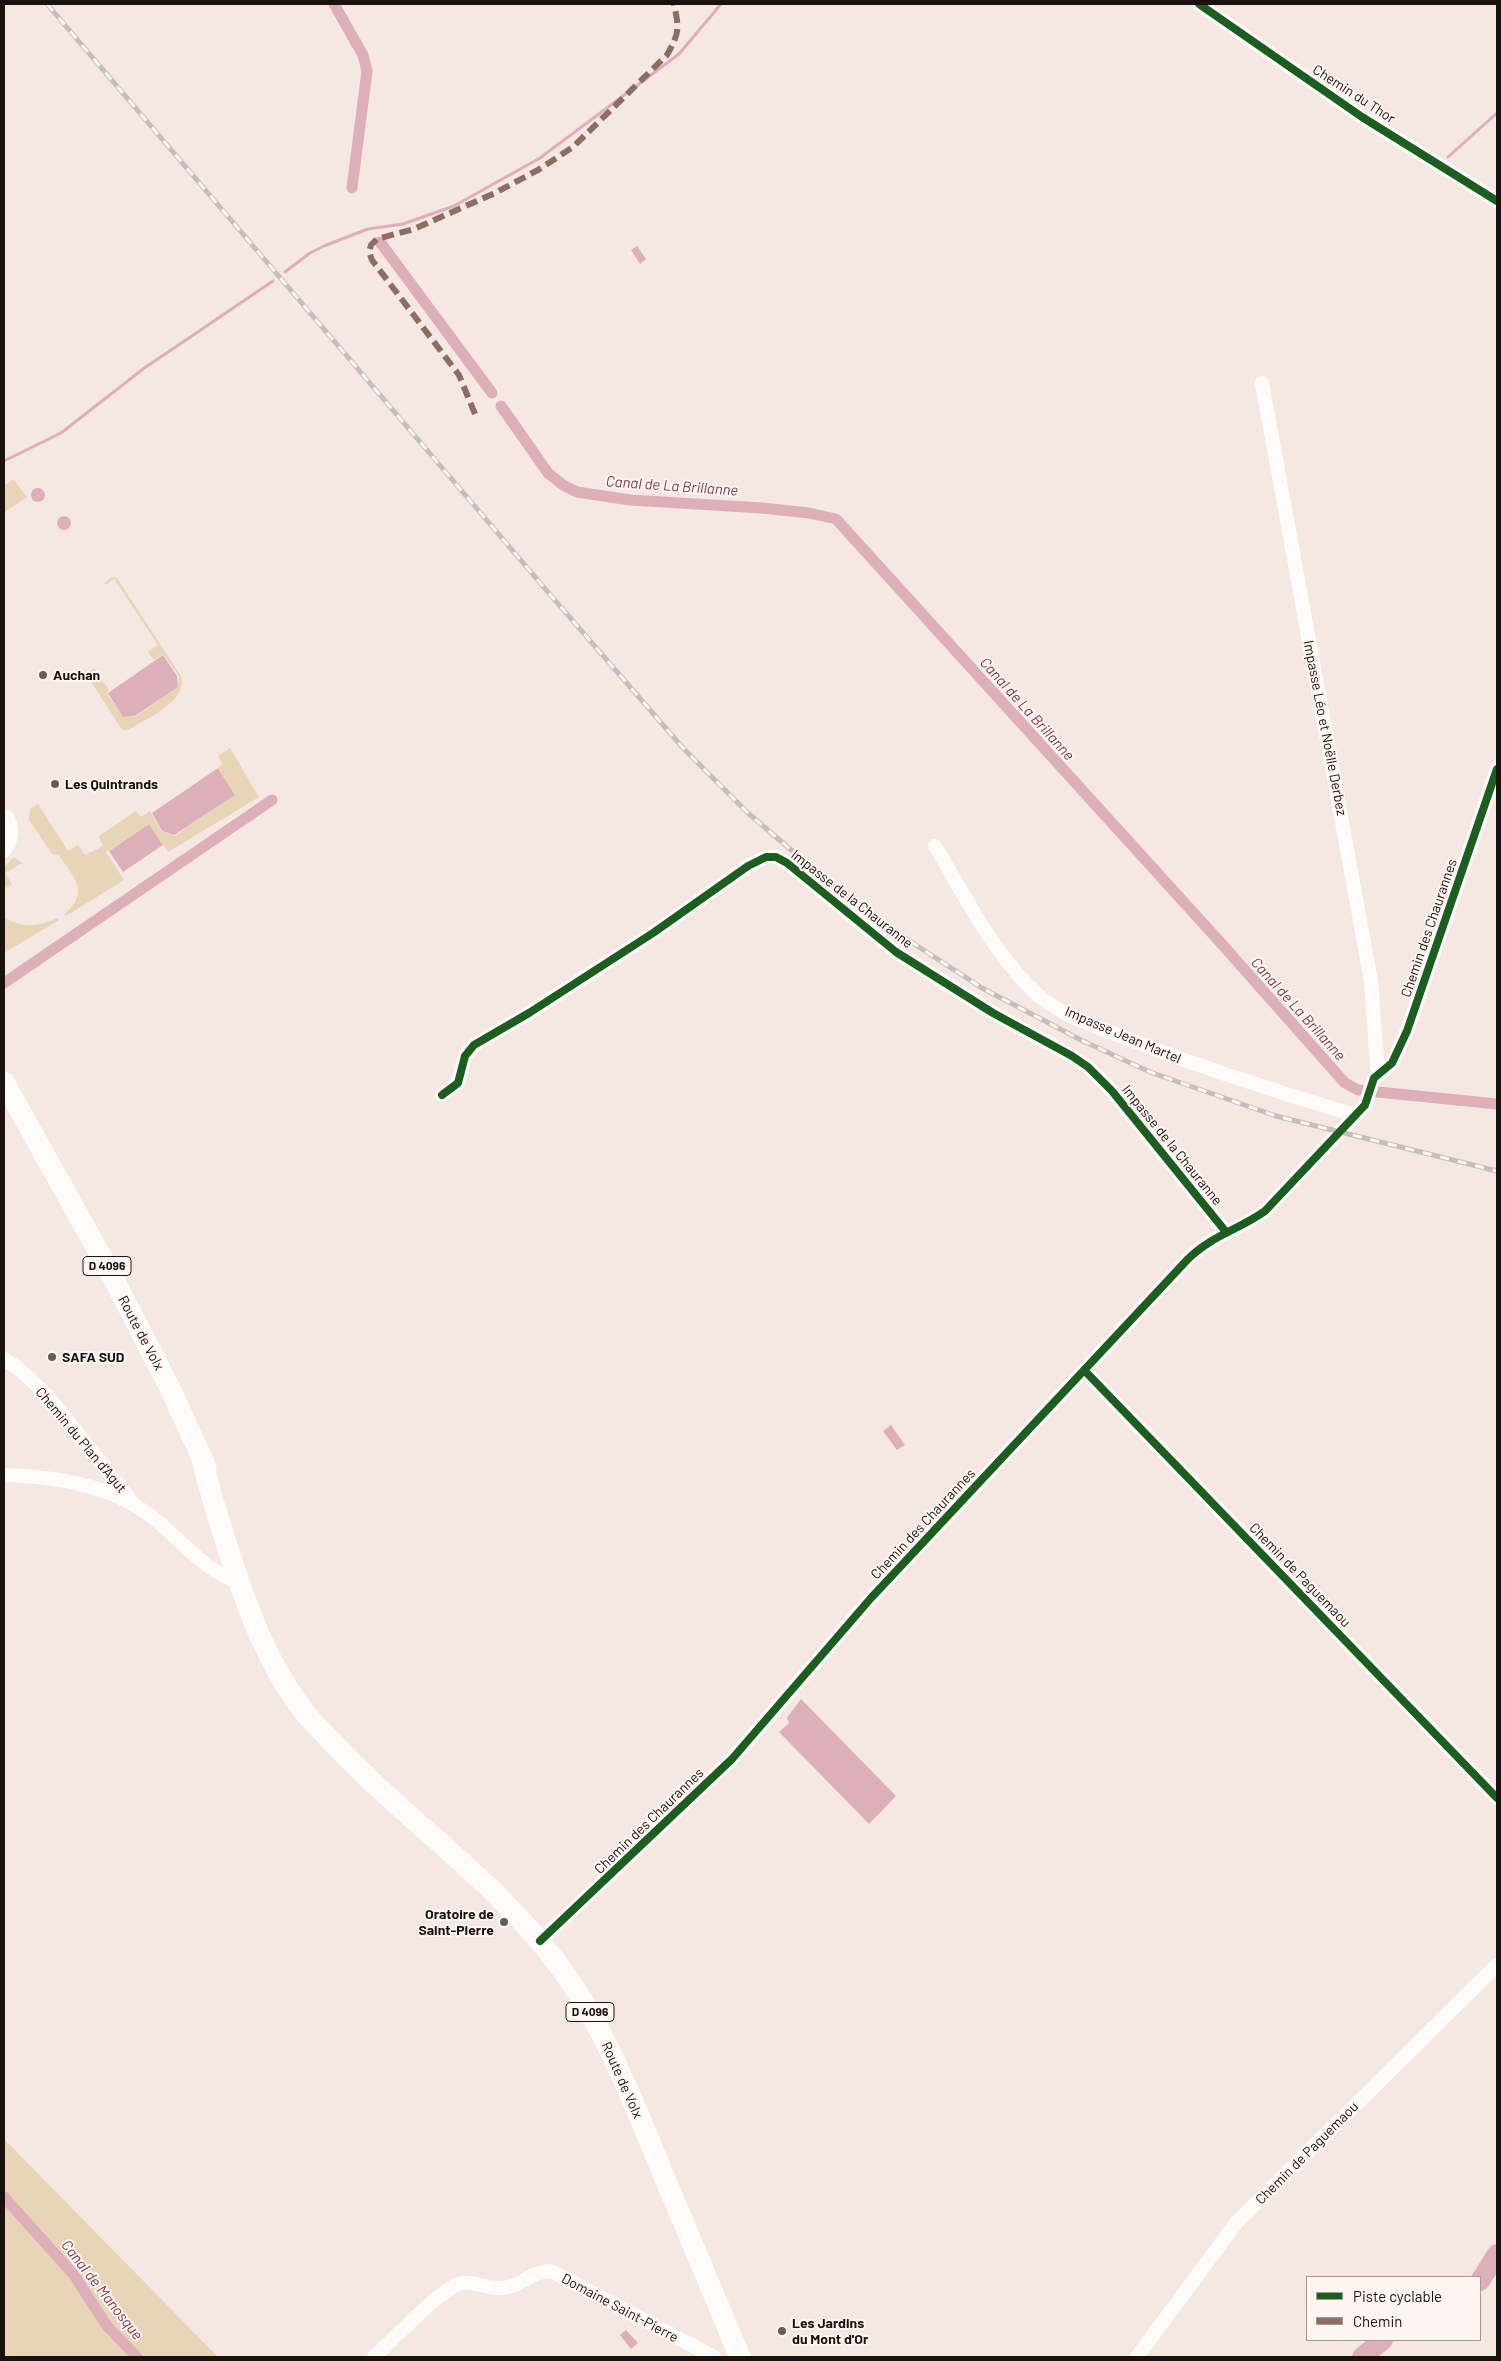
<!DOCTYPE html>
<html>
<head>
<meta charset="utf-8">
<style>
  body { margin:0 }
  #map { position:relative; width:1501px; height:2361px; overflow:hidden; background:#f5e8e3; font-family:Barlow,sans-serif }
  canvas { display:block }
  .frame { position:absolute; inset:0; border:5px solid #19120f; pointer-events:none }
  .legend { position:absolute; left:1306px; top:2276px; width:175px; height:65px; box-sizing:border-box; background:#fff6f2; border:1px solid #a39b97; margin:0; padding:6px 9px; list-style:none; font-size:15px; color:#19120f }
  .legend li { display:flex; align-items:center; gap:10px; height:25px }
  .legend b { width:25px; border:1px solid #a39b97 }
</style>
</head>
<body>
<div id="map">
<canvas width="1501" height="2361"></canvas>
<div class="frame"></div>
<ul class="legend">
<li><b style="height:6px;background:#1b5e20"></b>Piste cyclable</li>
<li><b style="height:6px;background:#8d6e63"></b>Chemin</li>
</ul>
</div>
<script>
const ctx = document.querySelector('canvas').getContext('2d');
ctx.lineJoin = 'round';
function paint(path, color) {
  ctx.fillStyle = color;
  ctx.fill(path, 'evenodd');
}
function strokePath(path, color, width, dash) {
  ctx.strokeStyle = color;
  ctx.lineWidth = width;
  ctx.lineCap = dash ? 'butt' : 'round';
  ctx.setLineDash(dash || []);
  ctx.stroke(path);
}
function drawText(font, color, halo, rows, align = 'center') {
  ctx.font = font + ' Barlow,sans-serif';
  ctx.lineWidth = 4;
  ctx.setLineDash([]);
  ctx.textBaseline = 'middle';
  ctx.strokeStyle = halo;
  ctx.fillStyle = color;
  for (const [text, x, y, turn = 0] of rows) {
    ctx.save();
    ctx.translate(x, y);
    ctx.rotate((+turn || 0) * Math.PI / 180);
    ctx.textAlign = isNaN(turn) ? turn : align;
    if (halo) ctx.strokeText(text, 0, 0);
    ctx.fillText(text, 0, 0);
    ctx.restore();
  }
}
paint(new Path2D(`
  M13,479L27,497L4,513V486Z
  M112,577L117,578L181,676C189,701 146,719 128,730H122L86,674L94,668L109,690L107,693L123,717H135L178,687L179,676L163,654L154,660L148,652L158,645L114,579L105,585L104,583Z
  M230,748L259,797L168,852L149,824L106,852L124,880L66,916L65,914C90,891 74,878 59,855L52,854L29,820L30,809L38,804L68,851L78,845L85,855L103,846L99,836L136,811L141,817L150,811L161,831L174,836L235,795L218,767L223,764L218,756Z
  M14,857L22,863L5,873L12,884L7,888L4,886V867Z
  M4,918C25,928 37,927 57,918L59,920L4,953Z
  M4,2139L218,2357H4Z`), '#e8d5b8');
paint(new Path2D(`
  M637,246L646,259L640,264L631,250Z
  M31 495a7 7 0 1 1 14 0a7 7 0 1 1-14 0Z
  M57 523a7 7 0 1 1 14 0a7 7 0 1 1-14 0Z
  M163,655L177,676L178,687L135,716L123,717L108,693Z
  M218,768L235,795L174,835L162,831L152,813Z
  M149,824L163,845L123,872L109,851Z
  M891,1425L905,1445L897,1450L883,1431Z
  M801,1699L896,1796L869,1824L779,1732L789,1723L787,1718Z
  M626,2330L638,2343L631,2349L620,2335Z`), '#ddafb9');
strokePath(new Path2D(`
  M1448,157L1497,113
  M285,272L310,253L324,246L368,229L403,224L454,206L540,158L679,54L721,4
  M4,461L61,433L143,369L273,281`), '#ddafb9', 3);
strokePath(new Path2D(`
  M334,4L363,55L367,71L352,188
  M380,242L492,393
  M501,406L548,473L563,485L577,492L630,500L762,508L809,513L836,519L1220,942L1345,1083L1358,1090L1497,1104
  M4,983L272,800
  M4,2197L74,2275L107,2326L137,2357`), '#ddafb9', 11);
strokePath(new Path2D(`
  M1480,2281L1497,2254
  M1362,2357L1383,2340`), '#ddafb9', 20);
strokePath(new Path2D(`
  M1199,4L1362,117L1497,201
  M1262,383L1371,981L1378,1074
  M935,846C965,896 994,955 1038,995C1062,1016 1097,1027 1126,1038C1201,1068 1278,1092 1355,1115
  M4,851C12,840 14,829 7,817
  M442,1095L458,1083L465,1056L474,1045L529,1013L653,933L748,866L766,857H776L787,863L896,952L993,1013L1072,1056L1088,1067L1112,1091L1226,1232
  M4,1359L18,1368L48,1396L133,1503
  M1084,1370L1497,1798
  M4,1475C55,1477 110,1484 152,1517C182,1540 206,1574 243,1583
  M540,1941L732,1759L871,1598L1188,1259C1211,1236 1240,1229 1265,1211L1365,1105L1374,1078L1392,1063L1407,1031L1497,769
  M374,2357C391,2342 443,2286 462,2283C476,2281 490,2290 504,2288C521,2286 532,2271 551,2271L714,2357
  M1137,2357L1236,2223L1497,1965`), '#fefcfb', 14);
strokePath(new Path2D(`
  M4,1082L111,1274L170,1388L206,1467
  M201,1455C209,1490 220,1524 231,1558C249,1613 269,1667 305,1713C314,1724 325,1734 334,1744C408,1823 500,1883 563,1971C606,2031 633,2101 661,2169C687,2232 714,2294 740,2357`), '#fefcfb', 21);
const rail = new Path2D(`
  M47,4L547,591L683,748L748,813L831,884L882,923L982,988L1081,1040L1150,1072L1276,1116L1497,1171`);
strokePath(rail, '#c3bfbe', 5);
strokePath(rail, '#fff6f2', 3, [9]);
strokePath(new Path2D(`
  M475,414L459,375L372,260L369,252L371,245L377,239L414,229L495,193L538,170L573,147L667,55C680,32 679,29 674,4`), '#8d6e63', 6, [12, 6]);
strokePath(new Path2D(`
  M1199,4L1362,117L1497,201
  M442,1095L458,1083L465,1056L474,1045L529,1013L653,933L748,866L766,857H776L787,863L896,952L993,1013L1072,1056L1088,1067L1112,1091L1226,1232
  M1084,1370L1497,1798
  M540,1941L732,1759L871,1598L1188,1259C1211,1236 1240,1229 1265,1211L1365,1105L1374,1078L1392,1063L1407,1031L1497,769`), '#1b5e20', 8);
for (const [x, y, r, color] of [
  [43,675,5,"#665d59"],
  [55,784,5,"#665d59"],
  [52,1357,5,"#665d59"],
  [504,1922,5,"#665d59"],
  [782,2331,5,"#665d59"]
]) {
  const dot = new Path2D();
  dot.arc(x, y, r, 0, 2 * Math.PI);
  ctx.fillStyle = color;
  ctx.fill(dot);
  strokePath(dot, '#fff6f2', 2);
}
for (const [x, y, w] of [
  [107,1266,48],
  [590,2012,48]
]) {
  const box = new Path2D();
  box.roundRect(x - w / 2, y - 9.5, w, 19, 4);
  ctx.fillStyle = '#fff6f2';
  ctx.fill(box);
  strokePath(box, '#19120f', 1);
}
drawText('bold 12px', '#19120f', null, [
  ["D 4096",107,1266],
  ["D 4096",590,2012]
]);
drawText('14px', '#19120f', '#fff6f2', [
  ["Chemin du Thor",1354,94,33],
  ["Impasse Léo et Noëlle Derbez",1325,728,79],
  ["Impasse de la Chauranne",852,899,38],
  ["Chemin des Chaurannes",1429,928,-71],
  ["Impasse Jean Martel",1123,1035,23],
  ["Impasse de la Chauranne",1172,1145,51],
  ["Route de Volx",141,1333,62],
  ["Chemin du Plan d'Agut",81,1440,50],
  ["Chemin des Chaurannes",923,1524,-47],
  ["Chemin de Paguemaou",1300,1575,46],
  ["Chemin des Chaurannes",649,1821,-44],
  ["Route de Volx",622,2080,66],
  ["Chemin de Paguemaou",1307,2153,-45],
  ["Domaine Saint-Pierre",620,2308,28]
]);
drawText('bold 14px', '#19120f', '#fff6f2', [
  ["Auchan",53,675],
  ["Les Quintrands",65,784],
  ["SAFA SUD",62,1357],
  ["Oratoire de",494,1914,"right"],
  ["Saint-Pierre",494,1930,"right"],
  ["Les Jardins",792,2323],
  ["du Mont d'Or",792,2339]
], 'left');
drawText('italic 15px', '#7f364e', '#fff6f2', [
  ["Canal de La Brillanne",672,486,4],
  ["Canal de La Brillanne",1027,709,48],
  ["Canal de La Brillanne",1298,1009,48],
  ["Canal de Manosque",102,2290,52]
]);
</script>
</body>
</html>
